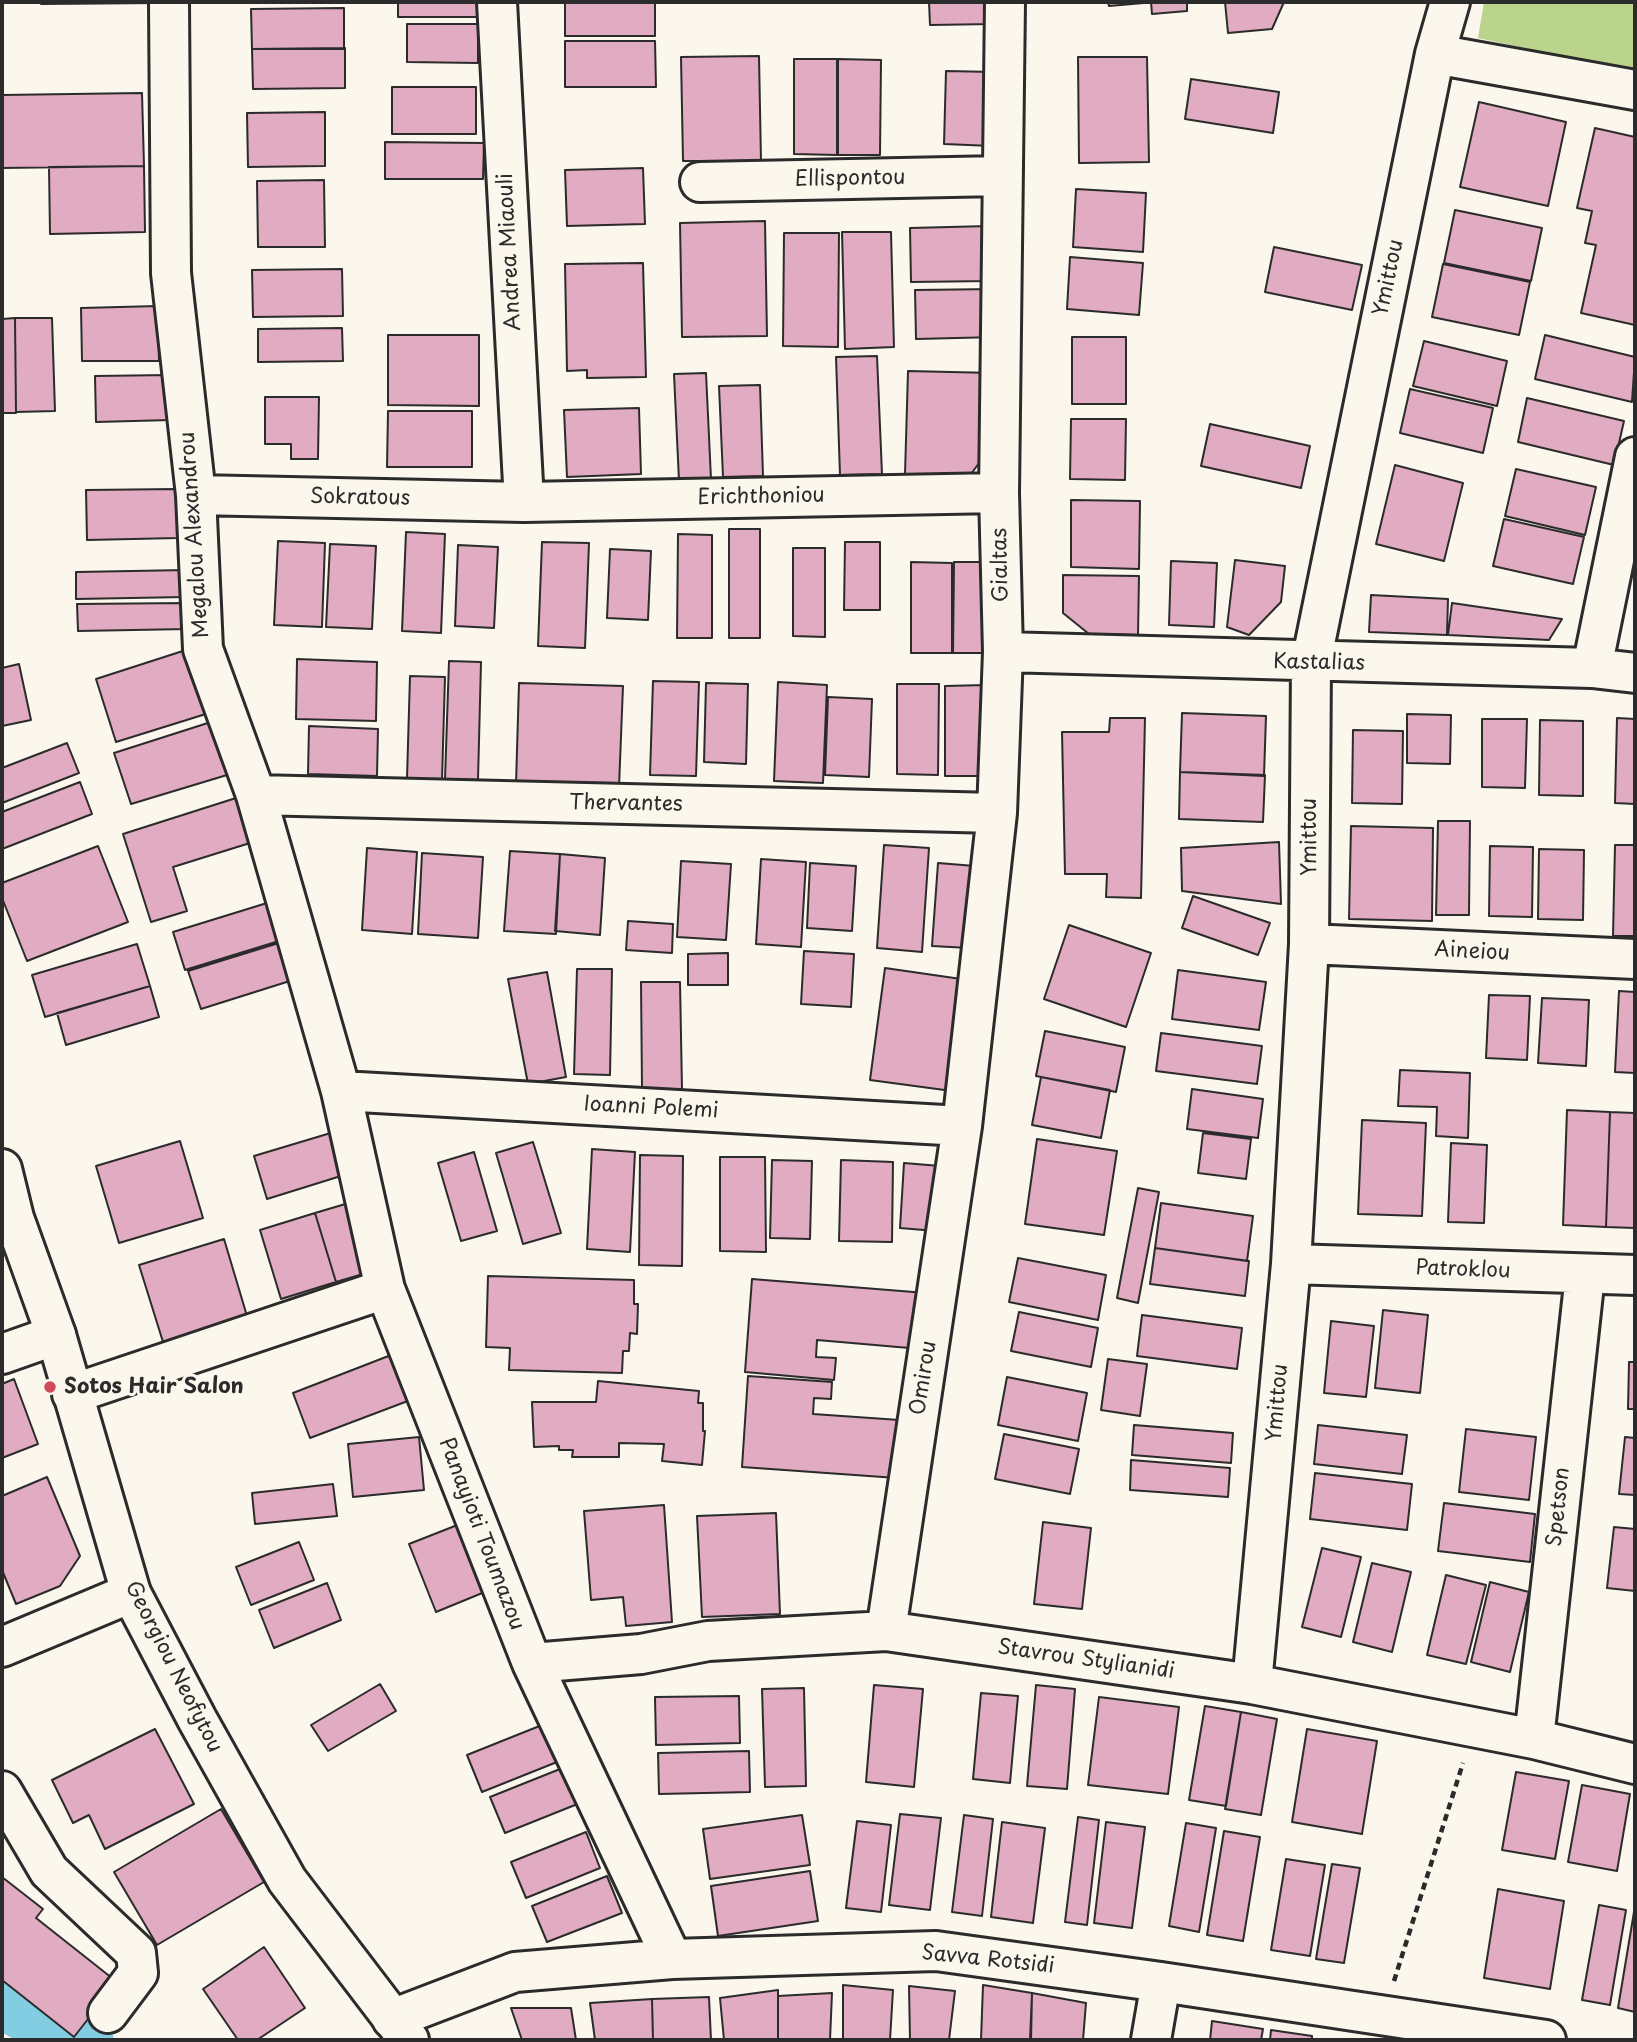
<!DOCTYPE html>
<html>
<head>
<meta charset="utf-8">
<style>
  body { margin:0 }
  #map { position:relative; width:1637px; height:2042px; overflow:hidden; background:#fbf7ec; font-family:"Playpen Sans",sans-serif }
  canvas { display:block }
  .frame { position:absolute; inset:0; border:4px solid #2b2b2b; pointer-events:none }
</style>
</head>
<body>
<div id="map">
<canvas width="1637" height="2042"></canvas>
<div class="frame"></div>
</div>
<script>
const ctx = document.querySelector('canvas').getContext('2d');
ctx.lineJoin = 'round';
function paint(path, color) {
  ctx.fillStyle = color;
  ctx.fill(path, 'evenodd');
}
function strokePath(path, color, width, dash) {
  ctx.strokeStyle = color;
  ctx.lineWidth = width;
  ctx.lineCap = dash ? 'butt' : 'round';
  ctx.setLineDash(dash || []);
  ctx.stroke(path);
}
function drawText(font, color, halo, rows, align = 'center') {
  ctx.font = font + ' "Playpen Sans",sans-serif';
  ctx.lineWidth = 6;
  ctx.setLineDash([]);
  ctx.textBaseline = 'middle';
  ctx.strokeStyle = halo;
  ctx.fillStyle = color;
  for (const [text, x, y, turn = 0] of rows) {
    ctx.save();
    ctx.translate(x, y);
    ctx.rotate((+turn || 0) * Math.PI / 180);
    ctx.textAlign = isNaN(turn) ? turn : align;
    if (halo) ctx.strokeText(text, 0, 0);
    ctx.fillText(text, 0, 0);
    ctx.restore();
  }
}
paint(new Path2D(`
  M1484,2H1635V72L1478,38Z`), '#bad48b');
strokePath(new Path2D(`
  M2,1995L81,2040`), '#82cde2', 65);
const building = new Path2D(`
  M41,2H161V3L41,4Z
  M398,2H479V17H398Z
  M565,2H655V36H565Z
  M929,2H993V24L930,25Z
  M1108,2H1144V3L1109,6Z
  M1151,2H1187V11L1152,14Z
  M1225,2H1284L1272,29L1228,33Z
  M344,8V49H252L251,9Z
  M407,24H478V63L407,62Z
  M565,41H655L656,87H565Z
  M345,48V88L253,89L252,49Z
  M759,56L761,161H683L681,57Z
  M1078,57H1147L1149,162L1079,163Z
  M794,59H837V155L794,154Z
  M838,59L881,60L880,155H838Z
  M946,71L994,72L992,146L944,144Z
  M1191,79L1279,92L1273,133L1185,119Z
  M392,87H476V134H392Z
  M142,93L144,166L2,168V95Z
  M1479,102L1566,122L1548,206L1460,187Z
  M325,112V166L248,167L247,113Z
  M1595,128L1635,137V325L1581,313L1596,245L1585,243L1592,211L1577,208Z
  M385,142L484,143L483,179H385Z
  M144,166L145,232L50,234L49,167Z
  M643,168L645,224L567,226L565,170Z
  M324,180L325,247H258L257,181Z
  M1076,189L1146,193L1143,252L1073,247Z
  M1455,210L1542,228L1531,281L1444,263Z
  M765,221L767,336L682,337L680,223Z
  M989,226L990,281L911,282L910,228Z
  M842,232H891L894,347L845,349Z
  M784,233H839L838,347L783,346Z
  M1274,247L1362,265L1352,310L1265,292Z
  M1070,257L1143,263L1139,315L1067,309Z
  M643,263L646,377L587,378V370L567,371L565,264Z
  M1443,264L1530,282L1519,335L1432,317Z
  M342,269L343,316L253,317L252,270Z
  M997,289L998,337L916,339L915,290Z
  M158,306L159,361H82L81,308Z
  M15,318L16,413H2V319Z
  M15,318H52L55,411L16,412Z
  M342,328L343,361L258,362V329Z
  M388,335H479V406L388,405Z
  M1545,335L1635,357L1632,402L1535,379Z
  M1072,337H1126V404H1072Z
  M1424,341L1507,361L1497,406L1413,386Z
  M877,356L882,474L840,475L836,357Z
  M908,371L994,373L990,448L971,474H905Z
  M706,373L711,479L679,481L674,374Z
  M170,375L171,420L96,422L95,376Z
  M760,385L763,476L723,477L719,386Z
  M1410,389L1493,408L1483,453L1400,433Z
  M265,397H319L318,459H291V444H265Z
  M1527,398L1624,421L1614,465L1518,442Z
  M639,408L641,474L567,477L564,410Z
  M388,411H472V467H387Z
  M1071,419H1126L1125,480L1070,479Z
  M1210,424L1310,446L1301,488L1201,466Z
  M1395,465L1463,483L1444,561L1376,544Z
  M1516,469L1596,487L1585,535L1505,516Z
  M177,489L178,538L87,540L86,490Z
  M1071,500L1140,501L1139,569L1071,567Z
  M1504,519L1584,537L1573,584L1493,566Z
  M729,529H760V638H729Z
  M406,532L445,534L441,633L402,631Z
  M678,534L712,535V638H677Z
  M278,541L325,543L322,627L274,625Z
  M542,542L589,543L585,648L538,646Z
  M845,542H880V610H844Z
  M330,544L376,546L372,629L326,627Z
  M458,545L498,547L494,628L455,626Z
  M793,548H825V637L793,636Z
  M610,549L651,551L648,620L607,618Z
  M1235,560L1285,566L1281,602L1249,635L1227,627Z
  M1171,561L1217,563L1214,627L1169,625Z
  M911,562L952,563V653H911Z
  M954,562H995V653H953Z
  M186,570V597L76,599V572Z
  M1063,575L1139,576L1138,635L1089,634L1063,613Z
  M1371,595L1448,599L1447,635L1369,632Z
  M187,603L188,629L78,631L77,604Z
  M1452,603L1562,619L1549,640L1448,635Z
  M189,649L209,713L116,742L96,679Z
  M297,659L377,662L376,721L296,719Z
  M449,661L481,662L478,780L445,779Z
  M19,664L31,720L2,726V668Z
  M410,676L445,677L442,780L407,778Z
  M653,681L699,682L696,776L650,775Z
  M778,682L827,685L823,783L774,781Z
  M519,683L623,686L619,787L516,784Z
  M706,683L748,684L746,764L704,762Z
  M897,684H939L938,775L897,774Z
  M986,685V776H945V686Z
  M828,697L872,699L869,777L825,775Z
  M1182,713L1266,716L1264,776L1180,772Z
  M1407,714L1451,715L1450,764L1407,763Z
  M1110,718H1145L1141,898L1106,897L1107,874H1065L1062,732H1109Z
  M1617,718L1635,719V804L1615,803Z
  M1482,719H1527L1525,788L1482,787Z
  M1540,720L1583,721V796L1539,795Z
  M211,722L227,775L131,804L114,753Z
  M309,726L378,729L377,776L308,774Z
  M1353,730L1403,731L1402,804L1352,803Z
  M67,743L79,773L2,803V768Z
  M1180,772L1265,775L1263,822L1179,819Z
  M80,782L92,814L2,849V812Z
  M236,798L250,843L173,867L187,911L151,922L123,834Z
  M1438,821H1470L1469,915H1436Z
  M1351,826L1433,828L1432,921L1349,919Z
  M1279,842L1281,904L1182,891L1181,848Z
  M884,845L929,848L922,952L877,948Z
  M1615,845H1635V936H1613Z
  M98,846L128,922L27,961L2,898V883Z
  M1490,846L1533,847L1532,917L1489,916Z
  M367,848L417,852L412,934L362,930Z
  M1539,849L1584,850L1583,920L1538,919Z
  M510,851L560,854L556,934L504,931Z
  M422,853L483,857L478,938L418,934Z
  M560,854L605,858L600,935L555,931Z
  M761,859L806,862L801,947L756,944Z
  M681,861L731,864L726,940L677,937Z
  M810,863L856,866L852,931L807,928Z
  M938,863L975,866L969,948L932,946Z
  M1193,896L1270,923L1258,955L1182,928Z
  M267,903L279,941L185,970L173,932Z
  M628,921L673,924L672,953L626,950Z
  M1069,925L1151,953L1126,1027L1044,999Z
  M282,942L293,980L201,1009L188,971Z
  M137,944L150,986L45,1017L32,975Z
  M804,951L854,954L851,1007L801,1004Z
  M728,953V985H688V954Z
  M885,968L968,980L952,1091L870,1080Z
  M577,969H612L610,1075L574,1074Z
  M1178,970L1266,982L1259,1030L1172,1019Z
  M547,972L566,1077L528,1084L508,979Z
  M641,982H680L682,1089H642Z
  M150,986L159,1017L66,1045L57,1013Z
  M1619,991L1635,992V1073L1615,1072Z
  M1489,995L1530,996L1527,1060L1486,1058Z
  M1542,998L1589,1000L1586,1066L1538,1063Z
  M1045,1031L1125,1047L1116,1092L1036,1076Z
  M1161,1033L1262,1046L1257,1084L1156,1071Z
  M1400,1070L1470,1073L1468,1138L1436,1136L1437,1107L1398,1106Z
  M1041,1077L1110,1090L1101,1138L1032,1125Z
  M1192,1089L1263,1099L1258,1138L1187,1129Z
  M1567,1110L1610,1112L1606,1227L1563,1225Z
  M1610,1112L1635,1113V1228L1606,1227Z
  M1362,1120L1426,1123L1422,1216L1358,1214Z
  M344,1129L357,1171L267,1199L254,1156Z
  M1203,1133L1251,1139L1246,1179L1198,1173Z
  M1037,1139L1117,1151L1104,1235L1025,1224Z
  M180,1141L203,1218L119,1243L96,1166Z
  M533,1142L561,1233L523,1244L496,1153Z
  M1451,1143L1487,1145L1484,1223L1448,1222Z
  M592,1149L635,1152L630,1252L587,1249Z
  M474,1152L497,1231L461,1241L438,1163Z
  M640,1155L683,1156L682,1266L639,1265Z
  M720,1157H765L766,1252L720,1251Z
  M772,1160L812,1161L810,1239L770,1238Z
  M841,1160L893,1162L892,1242L839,1241Z
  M904,1163L952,1167L948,1232L900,1228Z
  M1138,1188L1159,1192L1138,1303L1117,1298Z
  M369,1197L390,1266L336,1282L315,1213Z
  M1161,1203L1253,1216L1247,1261L1155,1248Z
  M315,1213L336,1282L281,1299L260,1230Z
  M224,1239L247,1316L163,1342L139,1265Z
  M1155,1248L1249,1261L1245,1296L1150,1284Z
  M1018,1258L1106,1275L1098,1320L1009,1302Z
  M488,1276L634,1280V1304H638L637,1334L630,1333L629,1351H623L622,1373L509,1370L510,1348L486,1347Z
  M752,1279L926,1293L921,1349L817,1340L816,1357L836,1358L834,1380L745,1372Z
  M1383,1310L1428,1315L1420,1393L1375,1388Z
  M1019,1312L1098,1328L1091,1367L1011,1351Z
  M1142,1315L1242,1328L1237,1369L1137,1356Z
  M1331,1321L1374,1326L1366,1397L1324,1393Z
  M404,1350L421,1396L310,1438L293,1393Z
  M1108,1359L1147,1364L1140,1416L1101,1410Z
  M1629,1362H1635V1409H1628Z
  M748,1376L832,1382L831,1399L814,1398L813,1414L914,1421L911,1479L742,1467Z
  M1007,1377L1087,1393L1078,1441L998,1425Z
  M14,1379L38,1444L2,1458V1384Z
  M598,1381L699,1391L698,1403H703V1431H705L702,1465L662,1461L664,1444L619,1443V1457H572L573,1450H559V1446L534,1447L532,1402H596Z
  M1134,1425L1233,1433L1231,1463L1132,1455Z
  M1318,1425L1407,1435L1402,1474L1314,1464Z
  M1466,1429L1536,1437L1529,1500L1459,1492Z
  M1004,1434L1079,1449L1070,1494L995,1479Z
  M419,1437L424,1490L353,1497L348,1444Z
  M1625,1437L1635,1438V1495L1619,1494Z
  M1131,1460L1230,1468L1228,1497L1130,1490Z
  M1315,1473L1412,1484L1407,1530L1310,1519Z
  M47,1477L80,1556L60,1586L16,1604L2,1570V1496Z
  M333,1484L337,1516L255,1524L252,1493Z
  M1444,1503L1535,1514L1530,1562L1438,1551Z
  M664,1505L672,1622L626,1626L623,1597L591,1600L584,1511Z
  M776,1513L780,1614L702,1617L697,1516Z
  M465,1522L492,1589L436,1612L409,1544Z
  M1043,1522L1091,1528L1082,1609L1034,1604Z
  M1614,1527L1635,1529V1591L1607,1588Z
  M299,1542L314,1580L251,1605L236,1567Z
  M1322,1548L1361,1557L1341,1637L1302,1627Z
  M1372,1563L1411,1572L1392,1652L1353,1642Z
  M1446,1575L1486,1585L1466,1664L1427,1655Z
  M1490,1582L1529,1592L1510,1672L1471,1662Z
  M327,1583L341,1620L274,1648L259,1610Z
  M380,1684L396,1711L328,1751L311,1725Z
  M874,1685L923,1689L914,1787L866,1782Z
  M1036,1685L1075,1689L1067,1789L1027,1786Z
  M804,1688L806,1786L765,1787L762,1689Z
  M981,1693L1018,1696L1010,1783L973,1779Z
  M739,1696L740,1743L656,1745L655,1697Z
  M1099,1697L1179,1707L1168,1794L1088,1785Z
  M1205,1706L1241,1712L1226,1806L1189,1800Z
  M1241,1712L1277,1719L1261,1815L1225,1809Z
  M542,1725L557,1762L482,1792L467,1755Z
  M155,1729L194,1804L105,1849L89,1815L73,1823L52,1780Z
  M1307,1729L1377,1741L1362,1834L1292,1822Z
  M749,1751L750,1792L659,1794L658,1753Z
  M565,1767L580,1803L505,1833L490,1797Z
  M1516,1772L1569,1781L1555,1859L1502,1850Z
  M1582,1785L1630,1794L1617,1871L1568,1862Z
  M221,1809L264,1882L157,1945L114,1872Z
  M900,1814L941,1818L930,1910L889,1905Z
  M802,1815L810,1865L710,1879L703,1829Z
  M964,1815L993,1819L982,1916L952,1912Z
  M1078,1817L1099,1820L1087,1925L1065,1922Z
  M857,1821L891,1825L881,1912L846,1908Z
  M1002,1822L1045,1828L1033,1923L991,1917Z
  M1106,1822L1145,1827L1132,1928L1094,1923Z
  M1186,1823L1216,1828L1199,1932L1169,1926Z
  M1224,1831L1260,1837L1243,1941L1207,1935Z
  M586,1832L600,1868L526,1898L511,1862Z
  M1286,1859L1325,1865L1310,1956L1271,1950Z
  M1332,1864L1360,1868L1344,1963L1316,1959Z
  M810,1871L818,1921L718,1936L711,1886Z
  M607,1876L622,1913L547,1942L532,1906Z
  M2,1877L43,1909L36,1918L117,1982L74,2037L2,1980Z
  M1498,1889L1564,1901L1550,1989L1484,1978Z
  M1599,1905L1626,1910L1610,2005L1582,2000Z
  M1634,1912H1635V2012L1618,2008Z
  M264,1947L305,2008L257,2040H238L203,1989Z
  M843,1985L893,1990L890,2040H843Z
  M983,1985L1032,1993L1030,2040H981Z
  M909,1986L955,1991L949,2040H910Z
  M778,1990V2040H724L720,1998Z
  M832,1993L830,2040H778V1996Z
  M1032,1993L1086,2003L1083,2040H1031Z
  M709,1997L711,2040H653L652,1999Z
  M652,1999L653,2040H595L590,2003Z
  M511,2008H571L576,2040H522Z
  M1212,2021L1263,2029L1261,2040H1210Z
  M1271,2030L1312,2036V2040H1270Z`);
paint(building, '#e1abc1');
strokePath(building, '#2b2b2b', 2);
const street = new Path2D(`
  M169,2L171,273L196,495L203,649L256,795L341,1091L385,1289L532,1663L672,1959
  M497,2L524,502
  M1435,54L1635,90
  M700,182L1001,176
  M196,495L524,502L999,493
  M1003,652L1592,668L1635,673
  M1592,668L1635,457
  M256,795L997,813
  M1309,944L1635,959
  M341,1091L962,1126
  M1291,1264L1635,1275
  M2,1354L56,1335
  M72,1394L385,1289
  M886,1631L962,1126L997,813L1003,652L999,493L1005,2
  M2,1647L131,1593
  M532,1663L641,1654L708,1641L886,1631L1252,1684L1534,1739L1635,1764
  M1252,1684L1291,1264L1309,944L1311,663L1435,54L1450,2
  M1534,1739L1585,1275
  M2,1791L49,1871L136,1953L138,1973L108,2013
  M392,2019L515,1972L672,1959L936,1951L1161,1982L1546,2040
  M1151,2040L1161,1982`);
const secondary = new Path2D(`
  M2,1169L14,1218L56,1335L131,1593L197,1719L287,1880L409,2040`);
strokePath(street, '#2b2b2b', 44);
strokePath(secondary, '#2b2b2b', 44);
strokePath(new Path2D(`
  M1394,1981L1463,1763`), '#2b2b2b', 4.5, [7, 5]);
strokePath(street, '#fbf7ec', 38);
strokePath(secondary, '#fbf7ec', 38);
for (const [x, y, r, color] of [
  [50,1387,7,"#d1495b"]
]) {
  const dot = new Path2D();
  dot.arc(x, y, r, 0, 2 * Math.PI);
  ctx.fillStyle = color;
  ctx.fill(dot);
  strokePath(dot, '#fbf7ec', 2.5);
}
drawText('21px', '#2b2b2b', '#fbf7ec', [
  ["Ellispontou",850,179,-1],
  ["Andrea Miaouli",510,252,-93],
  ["Ymittou",1389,278,-78],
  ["Erichthoniou",761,497,-1],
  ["Sokratous",360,498,1],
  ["Megalou Alexandrou",195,535,-94],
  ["Gialtas",1001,565,-91],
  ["Kastalias",1319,663,1],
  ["Thervantes",626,804,1],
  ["Ymittou",1310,837,-90],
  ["Aineiou",1472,952,3],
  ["Ioanni Polemi",651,1108,3],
  ["Patroklou",1463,1270,2],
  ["Omirou",924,1378,-81],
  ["Ymittou",1278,1403,-85],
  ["Spetson",1559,1507,-84],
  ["Panayioti Toumazou",481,1534,69],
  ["Stavrou Stylianidi",1086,1660,8],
  ["Georgiou Neofytou",173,1667,63],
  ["Savva Rotsidi",988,1960,6]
]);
drawText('bold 21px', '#2b2b2b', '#fbf7ec', [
  ["Sotos Hair Salon",64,1387]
], 'left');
</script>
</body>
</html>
